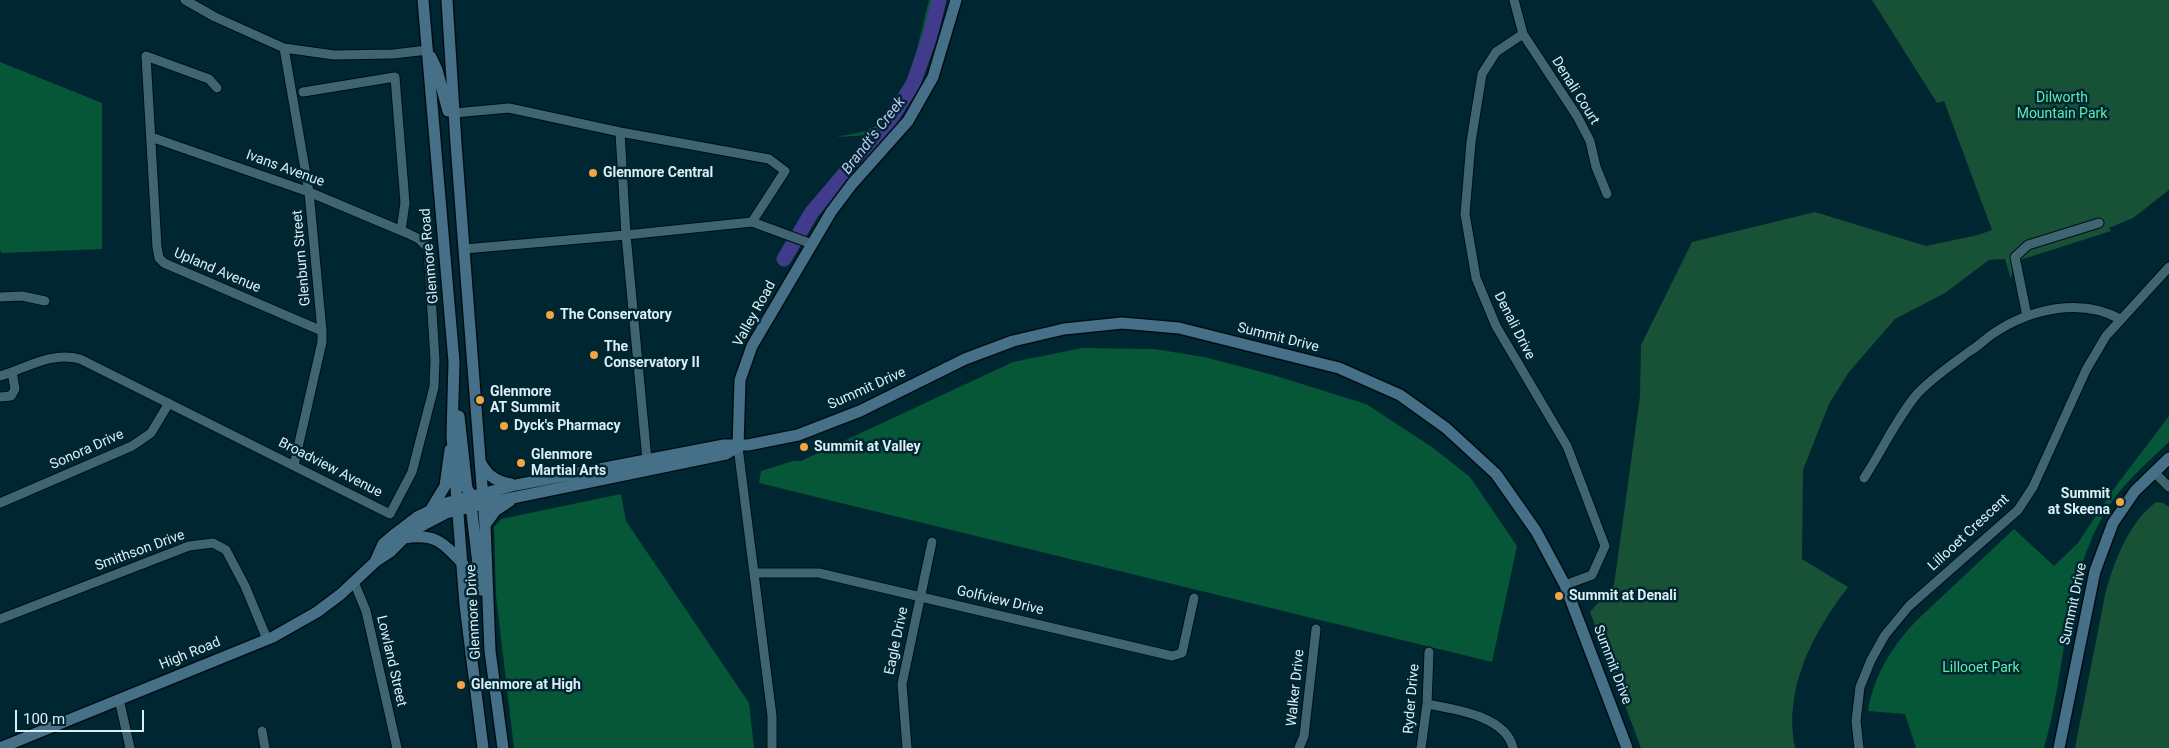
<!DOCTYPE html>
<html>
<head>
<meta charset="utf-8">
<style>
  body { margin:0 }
  #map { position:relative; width:2169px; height:748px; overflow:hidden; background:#002631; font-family:Roboto,sans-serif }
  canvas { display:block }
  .scale { position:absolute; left:15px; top:710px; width:129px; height:22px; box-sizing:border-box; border:2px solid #dbeff6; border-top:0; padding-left:6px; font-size:15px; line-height:18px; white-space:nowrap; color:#dbeff6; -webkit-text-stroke:4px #002631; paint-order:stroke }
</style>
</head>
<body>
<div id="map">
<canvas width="2169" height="748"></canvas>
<div class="scale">100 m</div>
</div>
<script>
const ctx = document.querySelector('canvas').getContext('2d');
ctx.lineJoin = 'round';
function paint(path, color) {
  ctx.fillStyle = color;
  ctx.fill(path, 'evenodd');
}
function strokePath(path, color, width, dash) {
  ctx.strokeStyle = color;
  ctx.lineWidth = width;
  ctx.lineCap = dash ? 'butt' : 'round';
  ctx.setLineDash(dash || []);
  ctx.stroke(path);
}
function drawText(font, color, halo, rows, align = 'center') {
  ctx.font = font + ' Roboto,sans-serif';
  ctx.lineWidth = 5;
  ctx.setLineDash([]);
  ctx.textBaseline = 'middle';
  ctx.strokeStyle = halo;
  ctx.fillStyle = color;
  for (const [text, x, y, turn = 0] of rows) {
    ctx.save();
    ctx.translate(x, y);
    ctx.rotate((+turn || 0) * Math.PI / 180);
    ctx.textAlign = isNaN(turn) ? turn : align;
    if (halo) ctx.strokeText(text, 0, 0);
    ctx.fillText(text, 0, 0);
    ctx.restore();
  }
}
paint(new Path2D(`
  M929,0H945C930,47 919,94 888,134L836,137C849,134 866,133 877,125C910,101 919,37 929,0Z
  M0,62L102,103V249L2,253L0,250Z
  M1082,348L1154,349L1204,357L1273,375L1366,404L1432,447L1470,477L1517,546L1492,662L759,483L761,471L793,461H801L1013,362Z
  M2169,416V442C2147,463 2123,483 2107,509C2063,580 2067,670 2044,748H1916L1905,714L1868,711C1874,675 1892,646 1917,620L2014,529L2054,566L2078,543L2113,490Z
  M621,494L626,521L749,703L754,748H514L496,596L494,527L501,519Z`), '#065737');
paint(new Path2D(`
  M1872,0H2169V190L2133,218L2109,228L2111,231L2017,261L2013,267L2011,279L2005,259L1989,260L1945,293L1895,319L1849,372L1829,404L1803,470L1802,559L1848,587C1813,633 1783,688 1795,748H1641L1590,612L1614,585L1640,396L1641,345L1692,242L1815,212L1926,246L1978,235L1992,230L1944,101L1937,103Z
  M2156,502L2163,503L2169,507V748H2075L2105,595C2114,562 2128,523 2156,502Z`), '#175237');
strokePath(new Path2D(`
  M784,259L812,212L888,123L913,84L930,36L939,0`), '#403c8b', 15);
const street = new Path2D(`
  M185,0L215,17L284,48L334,55L393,54L428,50
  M1514,0L1523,34L1496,52L1482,74L1471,142L1465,214L1476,278L1496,326L1567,446L1605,546L1592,575L1565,585
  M1523,34L1577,116L1590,141L1596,167L1607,194
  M284,48L309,192L322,331V342L294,465
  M217,88L209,79L146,56L157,247L159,258L164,263L322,331
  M303,92L395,77L405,203L401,230
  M454,113L509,108L620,132L769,159L785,171L752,222
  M620,132L626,235L752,222L812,244
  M464,249L626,235L647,460
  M0,297L22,296L45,301
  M2027,316L2015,257L2028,245L2099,223
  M0,376C27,368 51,351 80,359L390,514L412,472L434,387L435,360L428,248L419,239L409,234L309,192L151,137
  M0,397L11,396L15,389L12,372
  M738,447L772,716V748
  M2154,472L2169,487
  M1864,478C1882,451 1896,419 1917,394C1933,377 1951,365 1970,351C1979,346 1986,338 1994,333C2030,309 2081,297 2120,319
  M0,503L132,446L151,433L169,403
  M754,573H819L1172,656L1182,653L1194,598
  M354,582L366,611L397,748
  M0,619L189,546L213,543L226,550L245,586L267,639
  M119,699L130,748
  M1427,704C1454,709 1506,716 1513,748
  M262,731L265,748
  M907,748L902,684L932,542
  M1299,748L1304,736L1316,629
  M1421,748L1427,704L1429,652
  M1859,748L1856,721L1860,687L1871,660L1885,635L1909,606L2018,510L2033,487L2086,370L2106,336L2169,267`);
const secondary = new Path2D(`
  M423,0L454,362L452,436L465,605L483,748
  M447,0L456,144L485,525L490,651L503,748
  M431,57L437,70L448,111
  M459,416L467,489L475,500
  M738,447L740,380L752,346L831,212L852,184L908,121L933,77L956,0
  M480,461C486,475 496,482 511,484
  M466,503L472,513L481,590
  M431,509L445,486L450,450
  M485,525L495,511L510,501
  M404,538C435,533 443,542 463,564
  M375,562L383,544L396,533L417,517L446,503L516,485L724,445H748L798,435L860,411L965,359L1013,341L1064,329L1122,323L1179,328L1339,368L1400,395L1446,428L1496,474L1536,531L1565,585L1627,748
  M0,748L273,637L317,612L341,594L375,562L390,552L403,539L419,527L446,513L483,504L726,454L738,447
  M2059,748L2095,571L2113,523L2135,491L2169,458`);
strokePath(street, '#000e13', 11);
strokePath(secondary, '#000e13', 14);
strokePath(street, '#406572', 9);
strokePath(secondary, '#466f88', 11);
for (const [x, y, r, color] of [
  [593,173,5,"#f3a443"],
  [550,315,5,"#f3a443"],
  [594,355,5,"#f3a443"],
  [480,400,5,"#f3a443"],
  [504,426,5,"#f3a443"],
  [804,447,5,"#f3a443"],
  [521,463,5,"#f3a443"],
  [2120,502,5,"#f3a443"],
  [1559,596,5,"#f3a443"],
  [461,685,5,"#f3a443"]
]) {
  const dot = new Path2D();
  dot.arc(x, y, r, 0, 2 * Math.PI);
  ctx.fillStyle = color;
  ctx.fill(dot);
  strokePath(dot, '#002631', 2);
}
drawText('14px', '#dbeff6', '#002631', [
  ["Denali Court",1575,91,58],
  ["Ivans Avenue",285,169,20],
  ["Glenmore Road",430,256,-95],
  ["Glenburn Street",302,258,-95],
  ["Upland Avenue",217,271,23],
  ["Valley Road",755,314,-61],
  ["Denali Drive",1514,326,63],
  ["Summit Drive",1278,338,14],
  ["Summit Drive",867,389,-24],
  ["Sonora Drive",87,450,-24],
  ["Broadview Avenue",330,468,27],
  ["Lillooet Crescent",1969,533,-43],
  ["Smithson Drive",140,551,-20],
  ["Golfview Drive",1000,601,13],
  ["Summit Drive",2074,604,-78],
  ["Glenmore Drive",474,612,-93],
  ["Eagle Drive",897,641,-78],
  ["High Road",190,654,-22],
  ["Lowland Street",391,661,77],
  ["Summit Drive",1612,665,69],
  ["Walker Drive",1296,688,-84],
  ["Ryder Drive",1412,699,-85]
]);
drawText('14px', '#5feeaa', '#002631', [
  ["Dilworth",2062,98],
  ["Mountain Park",2062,114],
  ["Lillooet Park",1981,668]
]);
drawText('bold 14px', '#dbeff6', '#002631', [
  ["Glenmore Central",603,173],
  ["The Conservatory",560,315],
  ["The",604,347],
  ["Conservatory II",604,363],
  ["Glenmore",490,392],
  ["AT Summit",490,408],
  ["Dyck's Pharmacy",514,426],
  ["Summit at Valley",814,447],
  ["Glenmore",531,455],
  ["Martial Arts",531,471],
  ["Summit",2110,494,"right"],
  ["at Skeena",2110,510,"right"],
  ["Summit at Denali",1569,596],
  ["Glenmore at High",471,685]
], 'left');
drawText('italic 15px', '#c1c5f2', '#002631', [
  ["Brandt's Creek",874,136,-52]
]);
</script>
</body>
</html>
